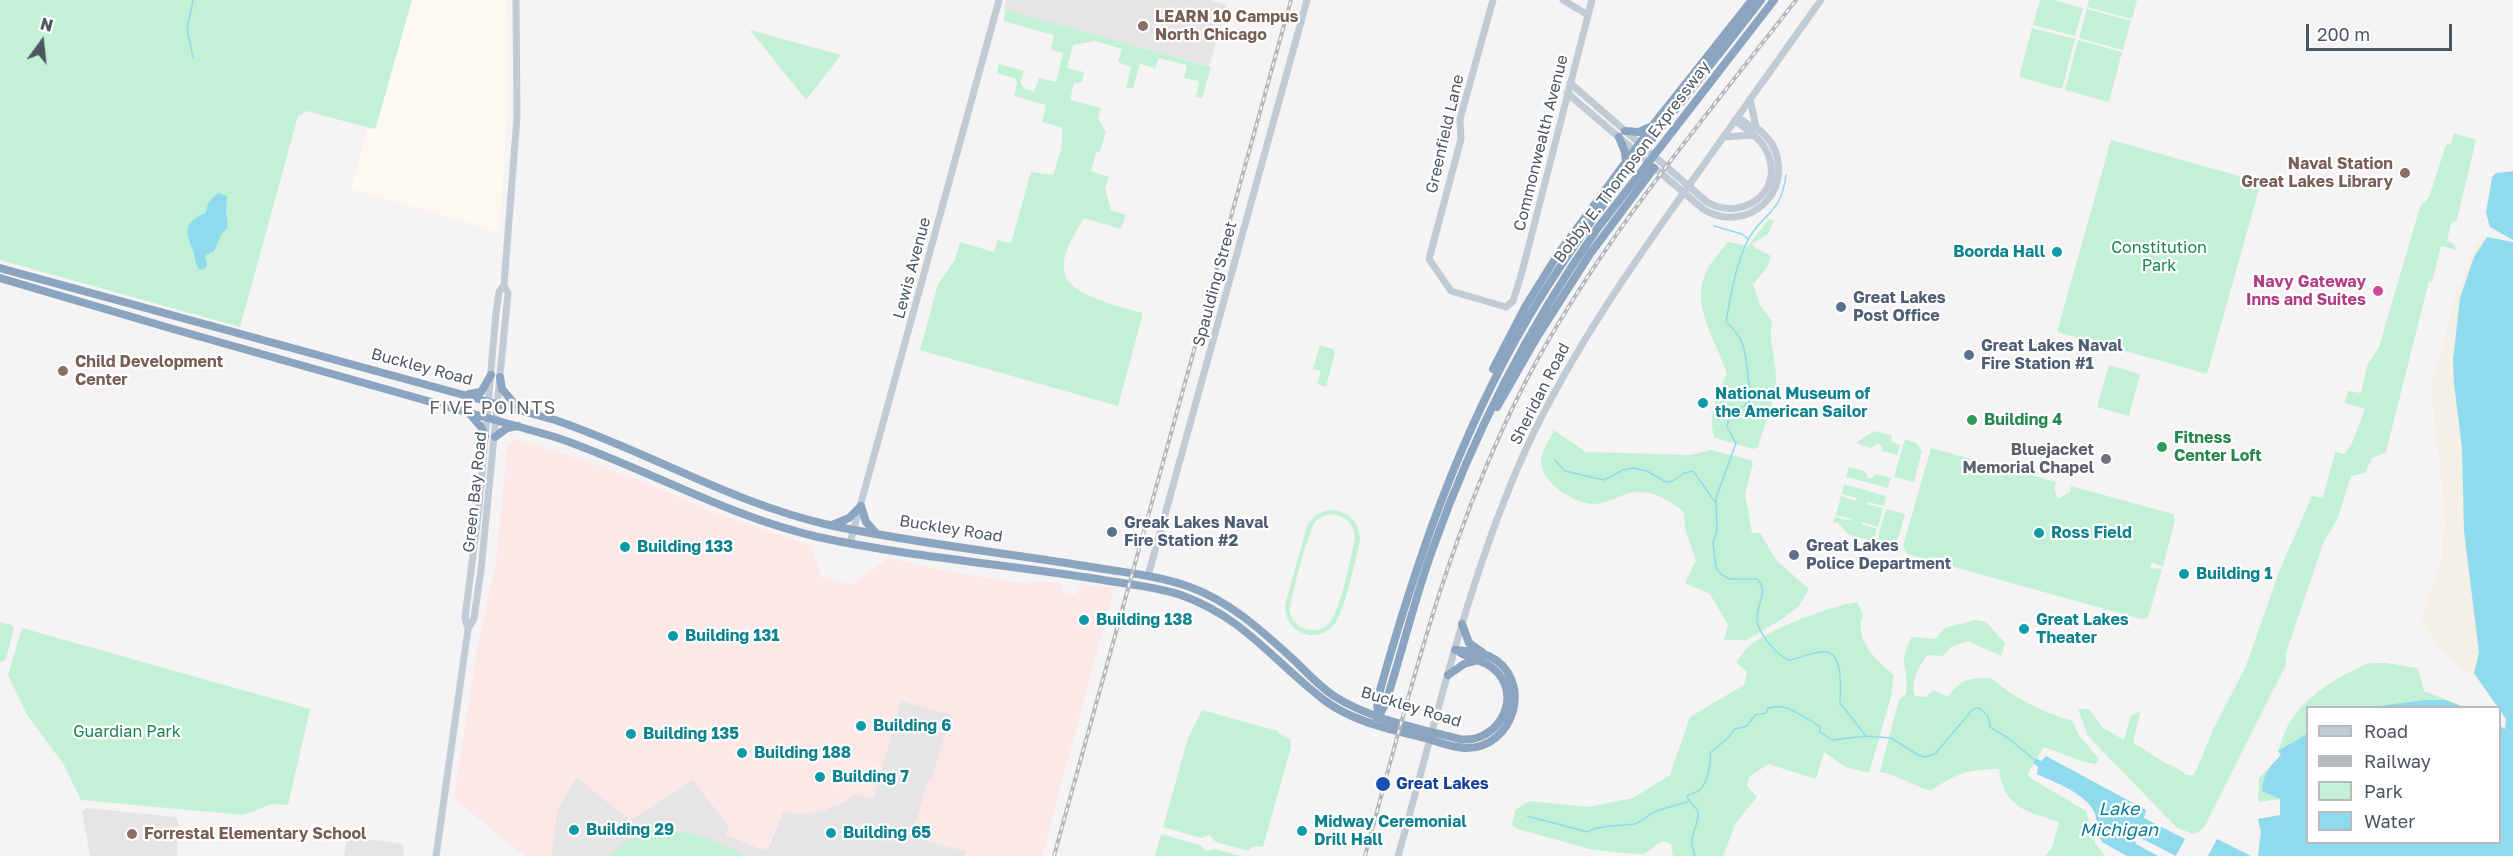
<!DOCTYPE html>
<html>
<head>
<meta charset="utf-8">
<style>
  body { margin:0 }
  #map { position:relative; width:2513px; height:856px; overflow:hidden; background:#f5f3f3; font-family:"Golos Text",sans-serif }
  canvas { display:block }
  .legend { position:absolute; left:2306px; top:706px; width:195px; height:138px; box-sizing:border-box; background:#fff; border:2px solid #b7bbc0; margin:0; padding:8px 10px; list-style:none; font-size:18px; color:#4a5661 }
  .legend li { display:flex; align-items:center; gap:12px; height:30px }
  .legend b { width:30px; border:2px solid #b7bbc0 }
  .north { position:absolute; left:12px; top:12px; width:60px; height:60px; -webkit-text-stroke:4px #fff; paint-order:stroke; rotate:15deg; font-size:16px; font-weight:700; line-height:24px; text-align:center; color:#4a5661 }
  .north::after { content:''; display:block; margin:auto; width:21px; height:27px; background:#4a5661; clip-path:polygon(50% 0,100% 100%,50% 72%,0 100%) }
  .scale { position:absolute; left:2306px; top:24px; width:146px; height:27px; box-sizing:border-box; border:3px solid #4a5661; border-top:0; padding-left:8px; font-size:18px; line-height:21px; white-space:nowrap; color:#4a5661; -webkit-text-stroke:4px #fff; paint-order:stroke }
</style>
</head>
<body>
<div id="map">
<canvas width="2513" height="856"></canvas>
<ul class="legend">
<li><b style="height:8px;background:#c1cbd6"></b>Road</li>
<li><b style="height:8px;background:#b5b8bd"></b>Railway</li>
<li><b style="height:16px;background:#c3f1d5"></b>Park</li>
<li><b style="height:16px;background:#90daee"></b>Water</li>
</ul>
<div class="north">N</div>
<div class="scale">200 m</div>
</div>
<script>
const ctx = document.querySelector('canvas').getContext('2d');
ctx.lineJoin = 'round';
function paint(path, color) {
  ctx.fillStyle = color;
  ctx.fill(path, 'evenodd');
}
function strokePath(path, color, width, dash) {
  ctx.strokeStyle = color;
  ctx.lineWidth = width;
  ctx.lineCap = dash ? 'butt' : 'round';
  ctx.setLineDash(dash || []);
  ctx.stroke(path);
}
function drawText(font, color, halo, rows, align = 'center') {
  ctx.font = font + ' "Golos Text",sans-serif';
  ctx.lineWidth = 4.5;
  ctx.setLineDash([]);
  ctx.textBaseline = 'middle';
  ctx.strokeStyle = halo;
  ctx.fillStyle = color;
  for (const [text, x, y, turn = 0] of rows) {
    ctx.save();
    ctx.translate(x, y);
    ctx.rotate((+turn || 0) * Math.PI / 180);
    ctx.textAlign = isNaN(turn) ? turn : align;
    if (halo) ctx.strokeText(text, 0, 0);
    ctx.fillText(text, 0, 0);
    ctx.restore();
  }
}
paint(new Path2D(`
  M412,0H507L508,107L499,232L351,189L368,127H376Z`), '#fdf9ef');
paint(new Path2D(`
  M1006,0H1211L1225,4L1227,7L1209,66L1004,10Z
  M901,701L950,714L932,779L931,781H928L915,825L924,828L927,834L926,840L966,851L965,856H551L557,811L576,776L630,820L693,780L729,826L768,849L783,812L810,813L840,804L856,794L873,799Z
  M87,808L176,817L178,820L177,856H90L82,812Z
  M347,836L402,844L404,847L403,856H344Z`), '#e6e4e5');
paint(new Path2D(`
  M516,439L577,458L637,479L718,514L810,545L822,577L852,585L889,558L941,570L1028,584L1029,582H1059L1063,584L1062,589L1066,593L1076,595L1081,584L1114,588L1042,856H965L966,851L926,840L927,834L924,828L915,825L928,780L931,781L932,779L950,714L901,701L873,799L856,794L824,811L810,813L783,812L765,851L726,835L729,826L693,780L630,820L576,777L557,811L551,856H525L498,835L454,798L477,650L496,562L508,444Z`), '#fce8e6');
paint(new Path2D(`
  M0,0H412L376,127L374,129L306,111L298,116L240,327L0,260Z
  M2040,0H2054L2083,8L2075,36L2033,25Z
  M2089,0H2137L2132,19L2087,7Z
  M2087,9L2131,21L2123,50L2079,38Z
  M1006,10L1211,67L1202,98L1196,97L1199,81L1184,78L1187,65L1159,58L1155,68L1140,64L1133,88H1126L1131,67L1118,62L1122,49L1095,41L1073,45L1067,68L1084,72L1082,82L1074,83L1070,100L1101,108L1098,118L1106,132L1100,151L1096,153L1091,171L1109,177L1105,188L1111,210L1126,215L1121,229L1084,218C1075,234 1062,251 1064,270C1065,295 1123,307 1143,313L1118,406L920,350L938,284L955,260L960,242L994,252L998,240L1011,243L1031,172L1053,175L1061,150L1063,128L1042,122L1046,105L1014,96L1017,83L1016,79L997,73L999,64L1021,70L1024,72L1020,82L1025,89L1034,92L1039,78L1056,82L1063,53L1051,50L1054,35L1003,21Z
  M2032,28L2075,39L2062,89L2019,77Z
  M750,30L841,55L806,100Z
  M2078,40L2122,52L2109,102L2065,90Z
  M2454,133L2476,140L2457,220L2451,223L2447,241L2453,243L2457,250L2441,246L2432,282L2429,281L2386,452L2372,458L2365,473L2351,476L2337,520L2324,541L2286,653V665L2204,827L2199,832L2192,834L2176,827L2088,736L2078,709H2089L2103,728L2124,740L2131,715L2140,712L2133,743C2144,749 2152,754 2162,761C2171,767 2179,767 2186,775H2194L2214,728L2246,666L2279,572L2312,496L2323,498L2335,452L2344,454L2352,443L2365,409L2345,403L2348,391L2361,393L2367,366L2379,347L2420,207L2429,197L2446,145L2451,144Z
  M2111,140L2261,182L2207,374L2057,332Z
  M1769,219L1774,220L1768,234L1752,244L1755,248L1771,256L1767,268L1753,284L1760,305L1772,321C1768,340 1776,359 1776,378C1776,400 1764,425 1758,447L1754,449L1715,438C1706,417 1718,394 1727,374C1716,338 1688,305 1708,268C1713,259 1722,250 1728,242L1748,246Z
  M1320,345L1333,349L1335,353L1326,387L1317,384L1321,371L1313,369Z
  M2109,365L2140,374L2129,416L2097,407Z
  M1554,430L1586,452L1691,455L1711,450L1751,460L1753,464L1745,493L1752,533H1760L1777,561L1809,589L1799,606L1781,620L1746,640H1724L1728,625L1710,594L1685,583L1696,560L1685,529L1684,512C1672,502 1654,491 1638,492C1623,492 1609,504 1593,504C1573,503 1540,482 1541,460C1542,450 1550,439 1554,430Z
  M1874,431L1892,436L1891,442L1900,445L1897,455L1882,451V447L1878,443L1871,448L1856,443Z
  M1905,439L1916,443L1922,451L1914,482L1894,477Z
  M1931,448L2056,482L2054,488L2058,499L2070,492L2071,486L2173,514L2175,520L2163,567L2152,562L2150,568L2162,569L2148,618L2141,619L1907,554L1903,546Z
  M1849,467L1864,471L1868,478H1872L1876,474L1891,478L1888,488L1846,477Z
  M1844,484L1886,496L1884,506L1868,502L1867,504L1883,508L1878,527L1862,522L1861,524L1877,529L1873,542L1848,534L1837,522L1833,524L1835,517L1851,521V519L1836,515L1841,496L1856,501L1857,498L1842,494Z
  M1886,509L1905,514L1896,545L1889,550L1875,547Z
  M1327,510C1346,509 1360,521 1360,540C1356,558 1344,614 1334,625C1325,635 1311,638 1300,632C1289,626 1285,616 1285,605L1307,526L1315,516ZM1331,514C1348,516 1357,527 1354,543C1349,564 1342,602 1332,619C1322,637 1294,632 1290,612C1289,602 1309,530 1315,522C1319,517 1325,515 1331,514Z
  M1857,602L1863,615C1853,638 1876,661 1894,675L1891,697L1869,773L1845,767L1824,752L1816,779L1768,764L1749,777L1747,786L1757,797L1736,823L1723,856H1673L1671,844L1663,841L1644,854L1621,853L1589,849L1518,829L1512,825L1515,810L1530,801L1588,807L1633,798L1670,775L1690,717L1744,685L1747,672L1736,662C1740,657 1744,651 1748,647C1768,629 1831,606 1857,602Z
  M1975,620L1986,622L2005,643L2001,656L1968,641L1951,647L1943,656L1927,655C1918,669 1910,680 1915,696L1925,697L1934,690L1948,697C1962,677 1969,679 1991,678C2014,698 2043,712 2072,721L2079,735L2099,759L2096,764L2084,762L2044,747L2028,773L2029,777L2086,811L2095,843L2105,856H2045L2052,848L2059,822C2027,811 2004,809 1999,769C1969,769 1956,773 1931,791C1913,786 1898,775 1880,772L1899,700L1906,694C1910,666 1896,665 1912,637L1936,639L1944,628Z
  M0,622L12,625L14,628L6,659L2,662H0Z
  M22,628L310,709L288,805L272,804L243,815L81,800L64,765L26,713L8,675Z
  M2370,663H2386L2418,668L2424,691L2464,707L2308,708L2307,780L2280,799L2258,802L2259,778L2281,755L2278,751C2281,743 2284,733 2288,725C2305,696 2339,675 2370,663Z
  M1202,710L1278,731V733L1290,739L1291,747L1263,847L1254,846L1248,851L1216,842L1209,835L1201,838L1163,827L1188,738Z
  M653,827L698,835L740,852L743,856H609L639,832Z
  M1161,834L1200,845L1206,851L1214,849L1241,856H1155Z`), '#c3f1d5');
paint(new Path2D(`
  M2483,236L2498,240L2513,730L2505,729C2508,703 2470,676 2452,659C2439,647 2429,633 2421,618L2443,557L2442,539L2446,523L2431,388L2458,288L2461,286L2473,248Z`), '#f5f0e5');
paint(new Path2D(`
  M2513,171V240L2490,227L2486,213L2492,177L2496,173Z
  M218,193L227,196L226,212L228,227L221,235L214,251L205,256L207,265L205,269L200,270C193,262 196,256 192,248C185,229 184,223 205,213L209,202Z
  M2487,237L2513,242V856H2258L2261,832L2258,819L2280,815V799L2262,791C2263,774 2269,767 2281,755L2278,751L2307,734L2308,842H2500V726L2505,729L2506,719L2474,673L2479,653L2464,531L2462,448L2454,384L2453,360L2460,298L2474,257Z
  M2425,700H2445L2464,707H2371Z
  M2046,756L2146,810L2144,818L2185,839L2176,856L2135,835L2134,839L2136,844L2158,856H2127L2102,842C2098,834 2098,823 2095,814C2087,793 2055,783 2037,774L2038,767L2033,763L2036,758L2041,761Z
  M2217,839L2251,856H2208Z`), '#90daee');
strokePath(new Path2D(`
  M193,0L187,29L193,57
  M1786,175C1781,214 1765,211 1749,238C1736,262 1731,294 1726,322C1753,345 1743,366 1752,397L1748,403L1729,416L1727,427L1736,443L1716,498L1717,532L1713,543L1716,568L1722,575L1730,579H1757C1770,592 1756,604 1757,619C1757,632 1776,654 1788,660C1799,659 1809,653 1821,652C1845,648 1840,689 1840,703L1866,736L1891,738L1918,755L1925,757L1935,754L1973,709L1979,708L1988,716L1990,727L2008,738L2036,761
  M1714,226L1742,234L1748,239
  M1555,460L1565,471L1604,480L1623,470L1633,468L1647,471L1666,482L1673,481L1684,473L1693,471L1715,502
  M1527,816L1588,832C1598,825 1621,826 1634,824C1642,822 1647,815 1655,812C1665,808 1676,805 1687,802
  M1695,856C1688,837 1695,834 1698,817C1700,808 1689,804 1687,796C1691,793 1697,793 1700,790C1708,782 1711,763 1710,753L1728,738L1735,729L1747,726L1755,715L1766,713L1768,708C1784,704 1791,709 1804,717C1809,721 1815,721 1820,727V732L1832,740L1867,736`), '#90daee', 1.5);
strokePath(new Path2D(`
  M1493,0L1460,119L1461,139L1429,259L1451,291L1506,307L1513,301L1522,272L1592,0
  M1563,0L1588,15
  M1570,83L1707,202C1741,222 1784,193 1768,154C1762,139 1747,130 1735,120
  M1567,93L1703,209C1747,236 1797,191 1772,144C1768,138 1762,132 1756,127L1753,128L1738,117
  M1750,99L1756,127
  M1724,137L1754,135
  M850,543L999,0
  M1148,576L1307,0
  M468,629L474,618L481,570L508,293L504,285L517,117L516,0
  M436,856L468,629L465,618L479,507L496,313L499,292L504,285
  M1398,856C1437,719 1467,579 1526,449C1572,350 1634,262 1697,174C1739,116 1780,58 1821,0`), '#c1cbd6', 7);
strokePath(new Path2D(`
  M1625,131L1639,132L1650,127
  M1619,137L1625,152L1626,162
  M0,268L555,420C649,452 732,503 829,525C913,543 1000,552 1085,566C1120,572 1157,575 1190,587C1231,602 1263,632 1294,660C1306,672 1319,686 1334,696C1370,719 1417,728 1459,739C1494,745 1523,702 1498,673C1488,661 1473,660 1461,653
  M0,278L173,329L555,437C644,467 726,516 818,537C910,557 1004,564 1097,579C1125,584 1154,586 1181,595C1245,618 1273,661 1324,700C1353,722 1390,729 1425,738C1438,742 1451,747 1464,748C1515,750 1535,678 1489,656C1479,651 1466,651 1455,650
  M1493,369L1525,307L1558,254L1653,125L1752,0
  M500,377L502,389L518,408
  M469,394L481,392L491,375
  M1497,407L1537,337L1590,254L1654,168
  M468,412L481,427L485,436
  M495,437L507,428L518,426
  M861,506L866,522L876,533
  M832,525L849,518L861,506
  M1462,624L1469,643L1482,652
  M1448,675L1464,664L1479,660
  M1378,715L1377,701C1414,568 1457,439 1528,318C1595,205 1681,104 1761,0
  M1377,719L1385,705C1402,653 1414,600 1433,548C1473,435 1528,328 1597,229L1774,0`), '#8ba5c1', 8);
const rail = new Path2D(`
  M1054,856L1291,0
  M1365,856C1409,694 1448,532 1526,381C1598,243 1701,123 1796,0`);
strokePath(rail, '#b5b8bd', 4);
strokePath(rail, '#fff', 1.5, [4.5]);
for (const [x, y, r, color] of [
  [1143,26,6,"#8d6e63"],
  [2405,173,6,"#8d6e63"],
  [2057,252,6,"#0f9aa8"],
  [2378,291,6,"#d1479c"],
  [1841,307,6,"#5c6f8a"],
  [1969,355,6,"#5c6f8a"],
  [63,371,6,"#8d6e63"],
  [1703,403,6,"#0f9aa8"],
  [1972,420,6,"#2e9e5b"],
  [2162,447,6,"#2e9e5b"],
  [2106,459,6,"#6b7280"],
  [1112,532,6,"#5c6f8a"],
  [2039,533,6,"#0f9aa8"],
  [625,547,6,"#0f9aa8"],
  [1794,555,6,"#5c6f8a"],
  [2184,574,6,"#0f9aa8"],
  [1084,620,6,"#0f9aa8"],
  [2024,629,6,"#0f9aa8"],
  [673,636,6,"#0f9aa8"],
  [861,726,6,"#0f9aa8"],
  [631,734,6,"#0f9aa8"],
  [742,753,6,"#0f9aa8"],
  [820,777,6,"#0f9aa8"],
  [1383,784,8,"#1a4fb4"],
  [574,830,6,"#0f9aa8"],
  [1302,831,6,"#0f9aa8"],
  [831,833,6,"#0f9aa8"],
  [132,834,6,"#8d6e63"]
]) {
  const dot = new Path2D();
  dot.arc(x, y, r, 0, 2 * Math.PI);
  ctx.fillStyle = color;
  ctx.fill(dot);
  strokePath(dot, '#fff', 2);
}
drawText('bold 16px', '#785e54', '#fff', [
  ["LEARN 10 Campus",1155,17],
  ["North Chicago",1155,35],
  ["Naval Station",2393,164,"right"],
  ["Great Lakes Library",2393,182,"right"],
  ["Child Development",75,362],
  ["Center",75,380],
  ["Forrestal Elementary School",144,834]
], 'left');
drawText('16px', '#4a5661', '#fff', [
  ["Greenfield Lane",1445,134,-77],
  ["Commonwealth Avenue",1541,143,-76],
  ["Bobby E. Thompson Expressway",1632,162,-53],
  ["Lewis Avenue",912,268,-75],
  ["Spaulding Street",1215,284,-75],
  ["Buckley Road",422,367,15],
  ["Sheridan Road",1540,394,-63],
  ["Green Bay Road",475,492,-84],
  ["Buckley Road",951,529,9],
  ["Buckley Road",1411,707,17]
]);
drawText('16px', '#17864f', '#fff', [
  ["Constitution",2159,248],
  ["Park",2159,266],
  ["Guardian Park",127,732]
]);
drawText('bold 16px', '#0d838f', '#fff', [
  ["Boorda Hall",2045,252,"right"],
  ["National Museum of",1715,394],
  ["the American Sailor",1715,412],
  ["Ross Field",2051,533],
  ["Building 133",637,547],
  ["Building 1",2196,574],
  ["Building 138",1096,620],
  ["Great Lakes",2036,620],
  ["Theater",2036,638],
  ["Building 131",685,636],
  ["Building 6",873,726],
  ["Building 135",643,734],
  ["Building 188",754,753],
  ["Building 7",832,777],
  ["Midway Ceremonial",1314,822],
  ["Drill Hall",1314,840],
  ["Building 29",586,830],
  ["Building 65",843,833]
], 'left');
drawText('bold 16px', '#b23c85', '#fff', [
  ["Navy Gateway",2366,282],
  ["Inns and Suites",2366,300]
], 'right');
drawText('bold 16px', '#4e5e75', '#fff', [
  ["Great Lakes",1853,298],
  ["Post Office",1853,316],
  ["Great Lakes Naval",1981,346],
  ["Fire Station #1",1981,364],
  ["Greak Lakes Naval",1124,523],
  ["Fire Station #2",1124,541],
  ["Great Lakes",1806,546],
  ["Police Department",1806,564]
], 'left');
drawText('bold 16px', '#27864d', '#fff', [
  ["Building 4",1984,420],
  ["Fitness",2174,438],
  ["Center Loft",2174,456]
], 'left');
drawText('bold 16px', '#5b616d', '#fff', [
  ["Bluejacket",2094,450],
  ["Memorial Chapel",2094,468]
], 'right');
drawText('bold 16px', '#164399', '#fff', [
  ["Great Lakes",1396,784]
], 'left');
ctx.letterSpacing = '1.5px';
drawText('18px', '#5f6368', '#fff', [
  ["FIVE POINTS",493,408]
]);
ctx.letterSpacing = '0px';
drawText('italic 18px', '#0c7c9b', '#fff', [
  ["Lake",2119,809],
  ["Michigan",2119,830]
]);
</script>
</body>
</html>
